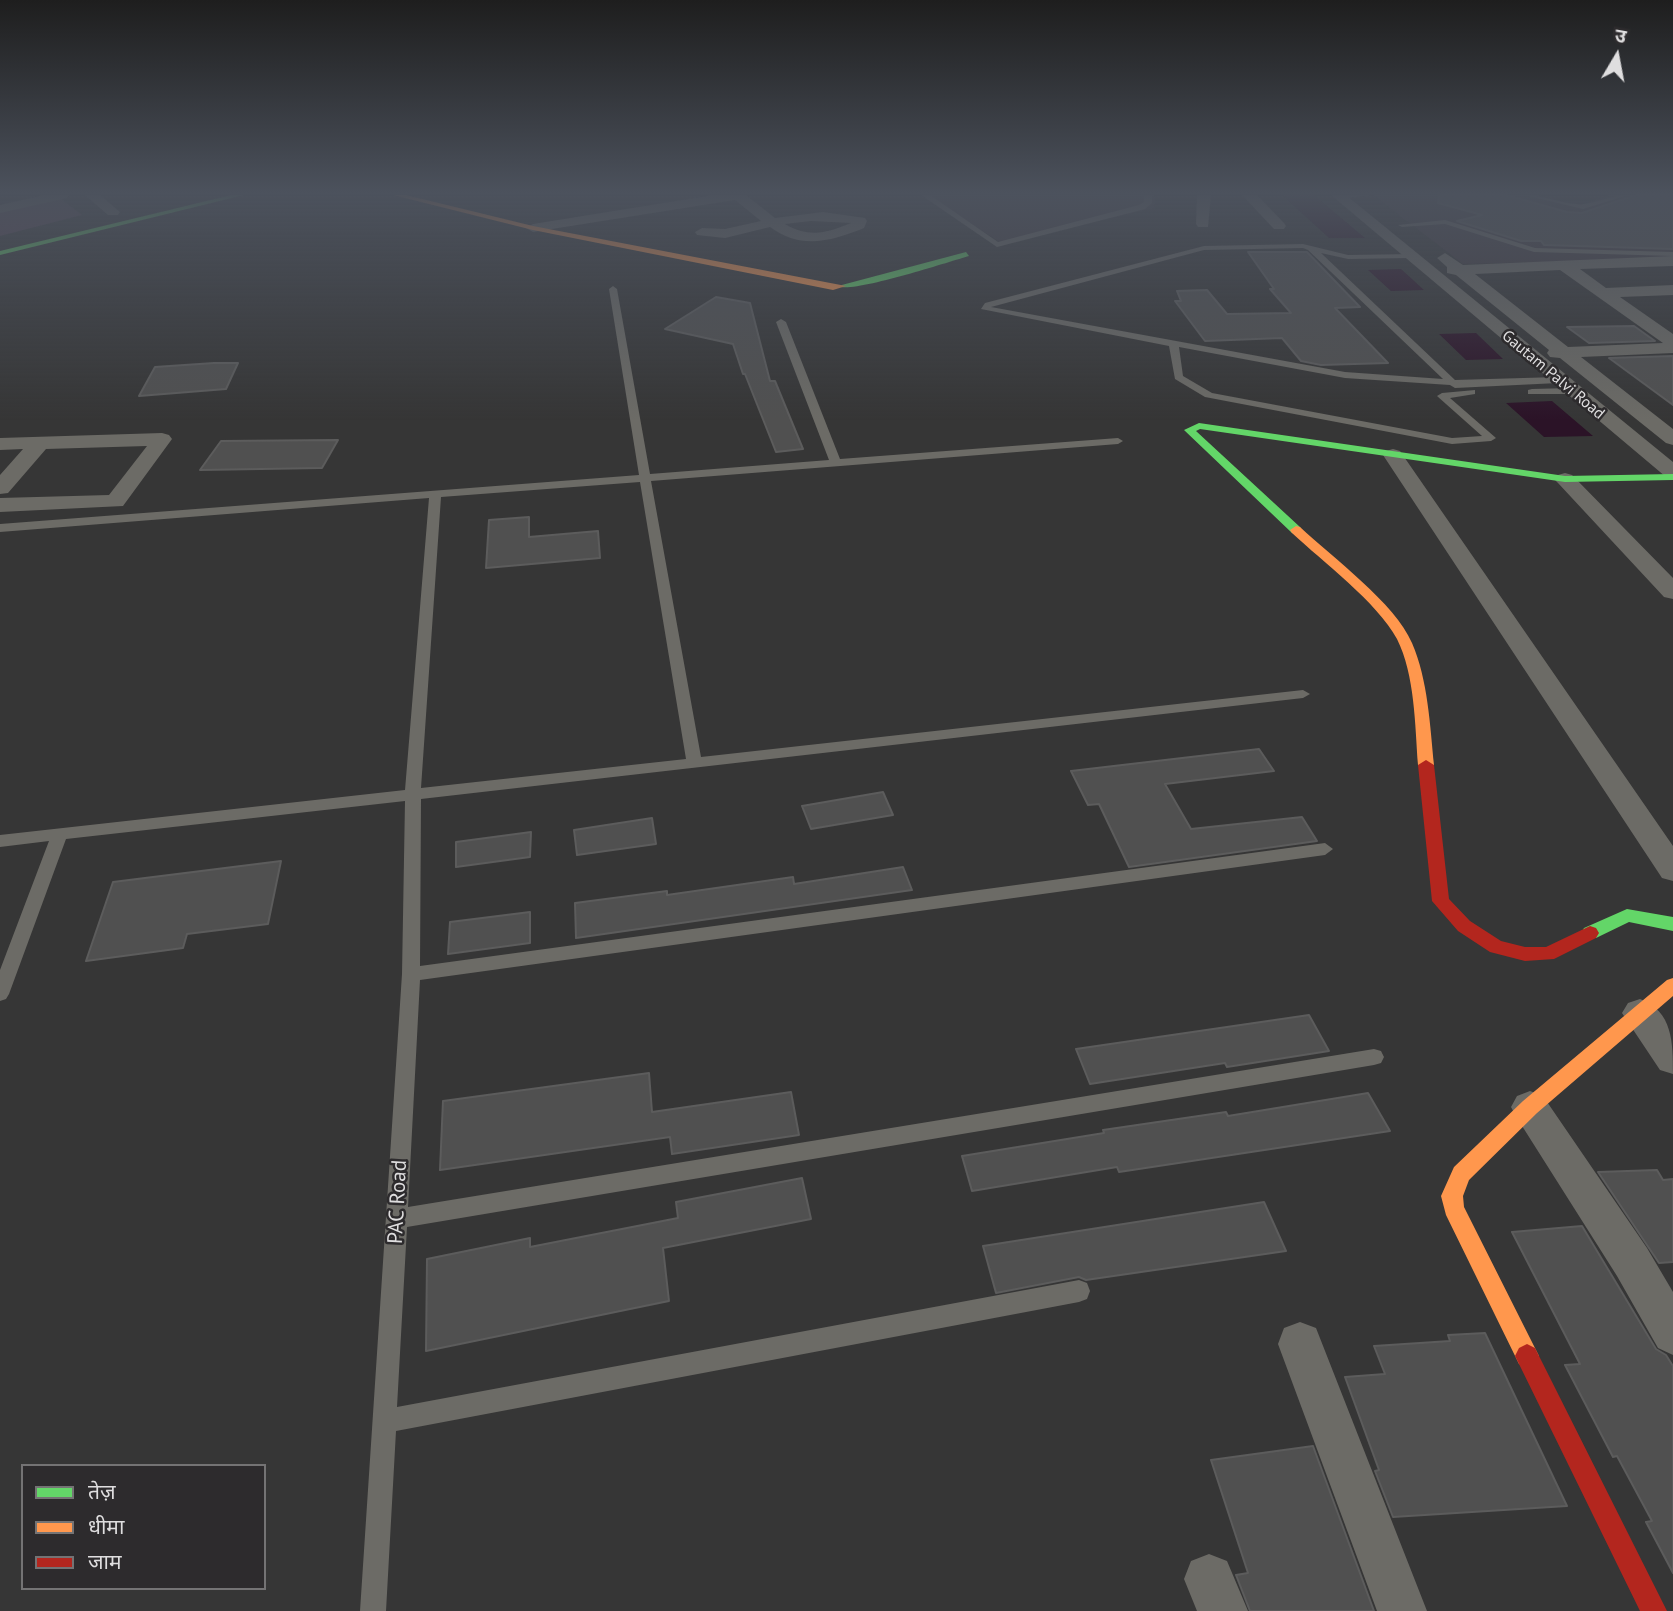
<!DOCTYPE html>
<html>
<head>
<meta charset="utf-8">
<style>
  body { margin:0 }
  #map { position:relative; width:1673px; height:1611px; overflow:hidden; background:#363636; font-family:"PT Sans","Noto Sans Devanagari",sans-serif }
  canvas { display:block }
  .legend { position:absolute; left:21px; top:1464px; width:245px; height:126px; box-sizing:border-box; background:#2d2b2d; border:2px solid #747374; margin:0; padding:9px 12px; list-style:none; font-size:21px; color:#dfdedf }
  .legend li { display:flex; align-items:center; gap:14px; height:35px }
  .legend b { width:35px; border:2px solid #747374 }
  .north { position:absolute; left:1582px; top:21px; width:70px; height:70px; -webkit-text-stroke:5px #2d2b2d; paint-order:stroke; rotate:10deg; font-size:19px; font-weight:700; line-height:28px; text-align:center; color:#dfdedf }
  .north::after { content:''; display:block; margin:auto; width:24px; height:32px; background:#dfdedf; clip-path:polygon(50% 0,100% 100%,50% 72%,0 100%) }
</style>
</head>
<body>
<div id="map">
<canvas width="1673" height="1611"></canvas>
<ul class="legend">
<li><b style="height:9px;background:#63d668"></b>तेज़</li>
<li><b style="height:9px;background:#ff974d"></b>धीमा</li>
<li><b style="height:9px;background:#b3261e"></b>जाम</li>
</ul>
<div class="north">उ</div>
</div>
<script>
const ctx = document.querySelector('canvas').getContext('2d');
ctx.lineJoin = 'round';
function paint(path, color) {
  ctx.fillStyle = color;
  ctx.fill(path, 'evenodd');
}
function strokePath(path, color, width, dash) {
  ctx.strokeStyle = color;
  ctx.lineWidth = width;
  ctx.lineCap = dash ? 'butt' : 'round';
  ctx.setLineDash(dash || []);
  ctx.stroke(path);
}
function drawText(font, color, halo, rows, align = 'center') {
  ctx.font = font + ' "PT Sans",sans-serif';
  ctx.lineWidth = 5;
  ctx.setLineDash([]);
  ctx.textBaseline = 'middle';
  ctx.strokeStyle = halo;
  ctx.fillStyle = color;
  for (const [text, x, y, turn = 0] of rows) {
    ctx.save();
    ctx.translate(x, y);
    ctx.rotate((+turn || 0) * Math.PI / 180);
    ctx.textAlign = isNaN(turn) ? turn : align;
    if (halo) ctx.strokeText(text, 0, 0);
    ctx.fillText(text, 0, 0);
    ctx.restore();
  }
}
paint(new Path2D(`
  M927,195H1154L1155,208L1001,243Z
  M1373,195H1538L1579,206L1609,195H1673V259L1463,264Z`), '#413a40');
paint(new Path2D(`
  M59,197L82,215L0,236V211Z`), '#594254');
paint(new Path2D(`
  M1282,195H1314L1365,238H1329Z
  M1401,269L1424,290L1391,291L1368,270Z
  M1476,333L1503,359L1466,360L1439,334Z
  M1552,401L1593,436L1544,437L1506,403Z`), '#2b1327');
const building = new Path2D(`
  M1439,195H1506L1567,212L1582,213L1636,195H1673V249L1544,245L1541,241H1521L1457,221L1482,215L1438,203Z
  M1248,252H1307L1360,307L1335,308L1388,363L1321,365L1301,361L1282,338L1205,341L1175,301H1181L1177,291L1207,290L1227,314L1291,313L1270,289H1274Z
  M716,297L750,303L770,381H775L803,449L776,452L745,374H743L733,344L665,329Z
  M1634,326L1655,341L1589,343L1567,327Z
  M1673,356V405L1609,358Z
  M214,363H238L226,389L139,396L155,367Z
  M338,440L322,468L200,470L221,441Z
  M529,517V537L598,531L600,558L486,568L489,520Z
  M1259,749L1274,771L1165,784L1191,829L1302,817L1317,841L1129,867L1099,804L1088,805L1071,771Z
  M883,792L893,815L811,829L802,806Z
  M652,818L656,844L577,855L574,830Z
  M531,832L530,857L456,867V842Z
  M281,861L268,924L187,934L183,948L86,961L113,882Z
  M903,867L912,890L576,938L575,903L667,891V895L793,877L794,884Z
  M530,912V943L448,954L450,922Z
  M1309,1015L1329,1051L1227,1067L1225,1063L1090,1084L1076,1049Z
  M649,1073L652,1112L791,1092L799,1135L672,1154L670,1137L440,1170L443,1101Z
  M1368,1093L1390,1131L1119,1172L1117,1167L972,1191L962,1156L1104,1133L1103,1130L1226,1112L1228,1116Z
  M1657,1170L1663,1180L1673,1179V1262L1659,1263L1598,1172Z
  M802,1178L811,1219L663,1248L669,1301L426,1351L427,1259L530,1238V1247L678,1218L676,1202Z
  M1264,1202L1286,1251L1086,1280L1079,1277L996,1293L983,1246Z
  M1582,1226L1656,1349L1666,1355L1673,1366V1573L1646,1522L1652,1521L1617,1456L1613,1457L1565,1365L1580,1364L1512,1232Z
  M1485,1333L1567,1506L1393,1517L1375,1471L1379,1470L1345,1377L1385,1374L1374,1346L1450,1341L1448,1335Z
  M1313,1446L1374,1611H1250L1236,1575L1248,1573L1211,1460Z`);
paint(building, '#505050');
strokePath(building, '#5c5c5c', 2);
paint(new Path2D(`
  M921,195H930L998,242L1139,205L1144,202V195H1152V203L1145,209L997,247Z
  M1337,195H1372L1340,199Z
  M1524,195C1544,195 1567,206 1584,204C1600,202 1612,195 1628,195L1583,209Z
  M1445,220L1535,248L1673,252V256L1534,252L1445,224L1402,227L1398,225Z
  M1303,244L1348,255L1414,254L1411,258L1348,259L1321,253L1455,380L1558,377L1563,380L1558,383L1455,388L1450,385L1345,378L1179,347L1183,376L1212,393L1452,438L1482,436L1437,396L1442,393L1475,390V394L1450,398L1496,438L1491,441L1452,444L1205,397L1175,379L1169,346L981,309L985,303L1204,246ZM1303,248L1308,250L1443,379L1345,372L991,307L1204,250Z
  M613,286L617,289L650,474L829,460L776,322L781,319L786,322L840,459L1118,438L1123,441L1118,444L651,481L701,757L1303,690L1310,694L1303,698L421,799L420,966L1325,843L1333,849L1325,855L420,980L408,1207L1374,1049L1381,1051L1384,1057L1381,1063L1374,1065L407,1227L397,1407L1079,1280L1087,1283L1090,1291L1087,1299L1079,1302L396,1431L386,1611H360L402,974L405,801L66,839L9,994L6,999L0,1001V970L49,841L0,847V835L405,790L429,498L0,532V524L639,475L609,289ZM640,482L686,759L421,788L441,497Z
  M1532,389L1571,388L1576,391L1571,394H1528V390Z`), '#6c6b66');
paint(new Path2D(`
  M44,195H69L67,198L0,213V205Z
  M85,195H100L120,212L118,215H108Z
  M713,195H746L775,218L823,212L865,218L867,221L864,228C832,241 801,250 770,227L725,238L697,235L695,232L702,228L725,229L761,221L735,200L533,232L526,228L533,224ZM811,221L851,223C827,233 809,238 785,224Z
  M1197,195H1211L1208,227H1198L1196,224Z
  M1242,195H1257L1284,223L1286,226L1284,229H1274Z
  M1331,195H1346L1673,462V479L1666,477Z
  M1445,253L1463,265L1673,256V266L1580,269L1606,288L1673,285V295L1620,297L1673,334V353L1581,357L1673,429V445L1666,443L1560,358L1550,357L1547,353L1549,350L1456,275L1447,273V267L1437,258ZM1560,270L1663,343L1568,347L1475,274Z
  M162,433L169,435L172,439L123,506L0,512V498L109,495L147,446L46,449L8,493L0,494V475L23,449L0,450V438Z
  M1393,449L1400,451L1673,846V881L1662,878L1383,455L1386,451Z
  M1565,473L1572,475L1673,578V599L1664,597L1558,483L1554,479L1558,475Z
  M1640,999C1673,1011 1673,1043 1673,1074L1660,1070L1622,1013L1628,1003Z
  M1530,1091L1543,1096L1647,1248L1673,1292V1355L1658,1348L1617,1276L1517,1118L1511,1107L1517,1096Z
  M1300,1322L1316,1328L1427,1611H1377L1278,1344L1284,1328Z
  M1209,1554L1227,1561L1248,1611H1197L1184,1579L1191,1561Z`), '#6c6b66');
paint(new Path2D(`
  M231,195H244L0,255V251Z
  M966,252L969,256C948,262 851,294 838,286Z
  M1199,423L1565,476L1673,474V480L1565,482L1200,429L1196,431L1300,527L1302,530L1296,534L1292,533L1184,430Z
  M1627,909L1673,917V931L1629,922L1596,938H1584L1581,933L1584,928Z`), '#63d668');
paint(new Path2D(`
  M393,195H406L533,226L846,286L833,290L533,230Z
  M1296,526L1300,527C1333,558 1395,603 1412,643C1428,680 1430,725 1434,765L1431,769H1421L1418,765C1415,725 1415,675 1397,639C1377,602 1323,562 1292,533L1290,530Z
  M1673,978V996L1537,1113L1469,1180L1463,1196L1464,1207L1539,1356L1535,1364L1527,1368L1519,1364L1446,1215L1441,1196L1454,1167L1523,1101L1667,980Z`), '#ff974d');
paint(new Path2D(`
  M1426,760L1434,765L1449,899L1470,921L1501,941L1525,947H1546L1590,926L1596,928L1599,933L1596,938L1554,959L1525,961L1490,952L1458,931L1432,901L1418,765Z
  M1527,1344L1535,1348L1667,1611H1640L1519,1364L1515,1356L1519,1348Z`), '#b3261e');
const sky = ctx.createLinearGradient(0, 0, 0, 420);
sky.addColorStop(0, '#1e1e1e');
sky.addColorStop(0.46, '#4c525d');
sky.addColorStop(1, '#4c525d00');
ctx.fillStyle = sky;
ctx.fillRect(0, 0, 1673, 420);
drawText('16px', '#dfdedf', '#2d2b2d', [
  ["Gautam Palvi Road",1553,375,40]
]);
drawText('21px', '#dfdedf', '#2d2b2d', [
  ["PAC Road",398,1202,-87]
]);
</script>
</body>
</html>
